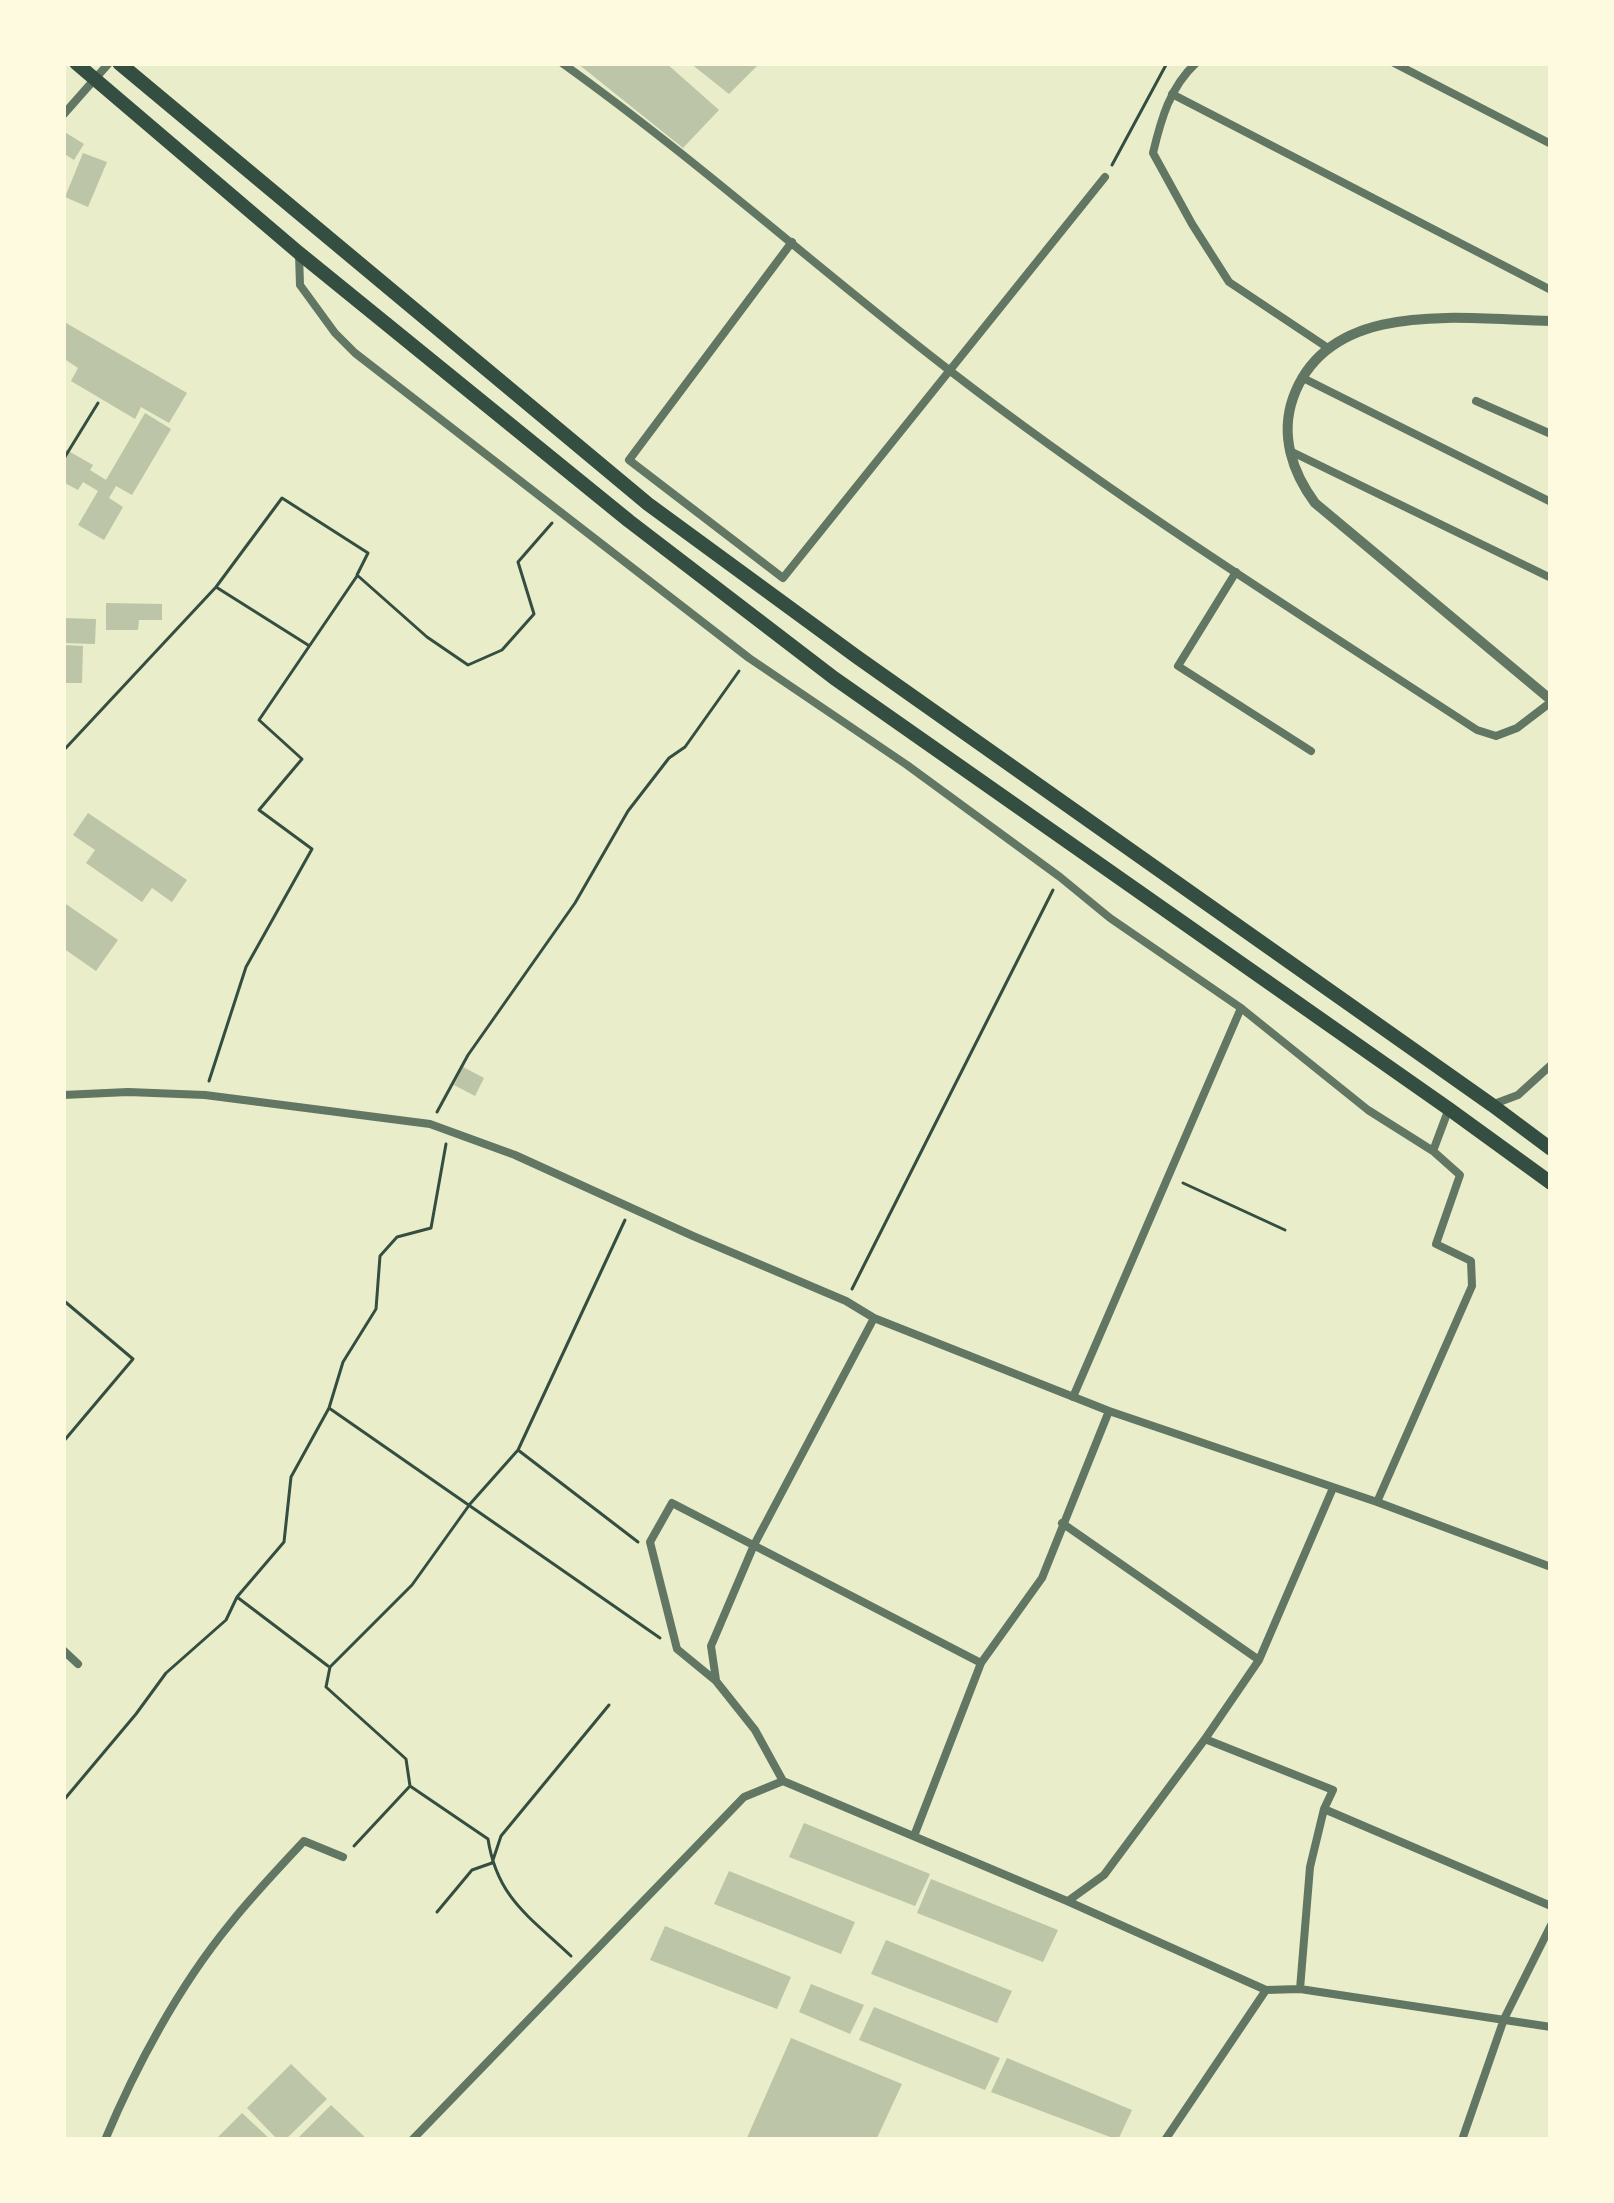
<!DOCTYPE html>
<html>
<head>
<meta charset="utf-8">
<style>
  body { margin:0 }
  #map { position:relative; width:1614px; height:2203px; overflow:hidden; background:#e9edc9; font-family:"Noto Sans",sans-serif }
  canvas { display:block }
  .frame { position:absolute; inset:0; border:66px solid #fefae0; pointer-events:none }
</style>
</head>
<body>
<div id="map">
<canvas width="1614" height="2203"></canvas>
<div class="frame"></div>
</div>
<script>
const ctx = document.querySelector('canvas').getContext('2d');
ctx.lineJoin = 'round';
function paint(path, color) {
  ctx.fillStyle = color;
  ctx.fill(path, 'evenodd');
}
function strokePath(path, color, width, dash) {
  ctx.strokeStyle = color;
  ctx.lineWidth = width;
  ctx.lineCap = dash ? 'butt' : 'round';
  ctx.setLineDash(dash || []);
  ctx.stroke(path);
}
paint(new Path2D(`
  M577,63H666L719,110L683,148Z
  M690,63H760L729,94Z
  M63,131L84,144L74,160L63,153Z
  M83,153L107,162L88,207L65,197Z
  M66,323L187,393L169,423L141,407L135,419L71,381L78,368L63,358V328Z
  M145,413L171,429L132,495L116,486L109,498L123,507L104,540L78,525L98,491L83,482L78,490L63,482V448L93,465L90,470L106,480Z
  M106,603L162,604V620H139L138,630H106Z
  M63,618L96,619L95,644L63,643Z
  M63,645L83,646L82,683H63Z
  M88,813L187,880L172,902L152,888L142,902L86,863L95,850L73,835Z
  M63,902L118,940L96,971L63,948Z
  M463,1067L484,1078L475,1096L454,1085Z
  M804,1823L930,1874L915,1906L789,1857Z
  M729,1871L855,1922L841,1954L714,1904Z
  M931,1879L1058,1930L1043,1962L917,1913Z
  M665,1926L791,1977L777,2009L650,1960Z
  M886,1940L1012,1991L997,2023L871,1974Z
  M811,1984L864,2005L850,2034L799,2012Z
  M874,2007L1000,2058L985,2090L859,2040Z
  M791,2038L902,2084L876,2140H746Z
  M1007,2058L1132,2110L1118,2140L991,2092Z
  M291,2064L327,2099L285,2140H278L247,2108Z
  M331,2105L368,2140H296Z
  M242,2113L271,2140H215Z`), '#bcc5a7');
strokePath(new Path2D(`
  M1112,165L1167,63
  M63,460L98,403
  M216,587L308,645
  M63,751L216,587L282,498L368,553L357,575L427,637L468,665L502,650L534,614L518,562L552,523
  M209,1081L246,967L312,849L259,810L302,759L259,720L357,576
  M437,1112L468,1055L575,903L628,811L669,758L685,747L739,671
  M1183,1183L1285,1230
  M625,1220L518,1450L638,1542
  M852,1289L1053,890
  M63,1300L133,1359L63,1442
  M329,1408L660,1638
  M237,1597L284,1542L291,1477L329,1408L343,1362L376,1309L380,1256L397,1237L431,1228L446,1144
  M410,1786L488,1839C497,1898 530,1917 571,1956
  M63,1801L136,1714L166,1673L226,1620L237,1597L328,1666
  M354,1846L410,1786L406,1759L326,1687L330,1667L412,1585L470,1504L518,1450
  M437,1912L472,1870L492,1863L501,1836L609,1705`), '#344e41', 3);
strokePath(new Path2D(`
  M562,63C696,159 818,269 949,370C1117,500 1298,613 1477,730L1496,736L1517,728L1551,702
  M1196,63C1170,87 1161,119 1153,153L1192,224L1229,282L1328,348
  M1394,63L1551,144
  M1172,94L1551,290
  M63,115L109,63
  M792,242L629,460L783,578L1105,177
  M299,254L300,285L335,333L355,353L749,658L907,765L1060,877L1110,918L1241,1008L1368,1110L1433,1151L1448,1111
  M1303,378L1551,502
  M1476,401L1551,434
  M1290,451L1551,578
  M1236,572L1178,666L1311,751
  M63,1095L128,1092L205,1095L430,1124L515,1155L693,1236L846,1301L874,1318L1109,1411L1377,1502L1551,1567
  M1494,1104L1518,1095L1551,1065
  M1073,1397L1241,1008
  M1377,1502L1472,1286L1471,1261L1436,1244L1460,1175L1433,1151
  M1062,1523L1259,1660
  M63,1650L78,1664
  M716,1680L711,1646L754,1545L874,1318
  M1205,1739L1333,1790L1324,1809L1551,1906
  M783,1781L755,1730L716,1681L677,1649L650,1542L672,1503L981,1663
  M914,1836L981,1663L1042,1578L1109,1411
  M1068,1901L1104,1875L1205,1739L1259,1660L1333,1488
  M1300,1989L1310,1867L1324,1809
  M105,2140C136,2066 179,1986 230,1924C253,1895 279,1868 304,1841L343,1857
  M412,2140L744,1797L783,1781L1067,1901L1266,1990L1300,1989L1551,2027
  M1165,2140L1266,1990
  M1462,2140L1504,2019L1551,1925`), '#617663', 8);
strokePath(new Path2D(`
  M1551,321C1466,320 1329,296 1293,398C1280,435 1292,472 1315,503L1551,700`), '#617663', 10);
strokePath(new Path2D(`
  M76,63L299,253L629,521L834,678L1449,1109L1551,1183
  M119,63L648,504L857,657L1492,1105L1551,1149`), '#344e41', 14);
</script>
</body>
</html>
